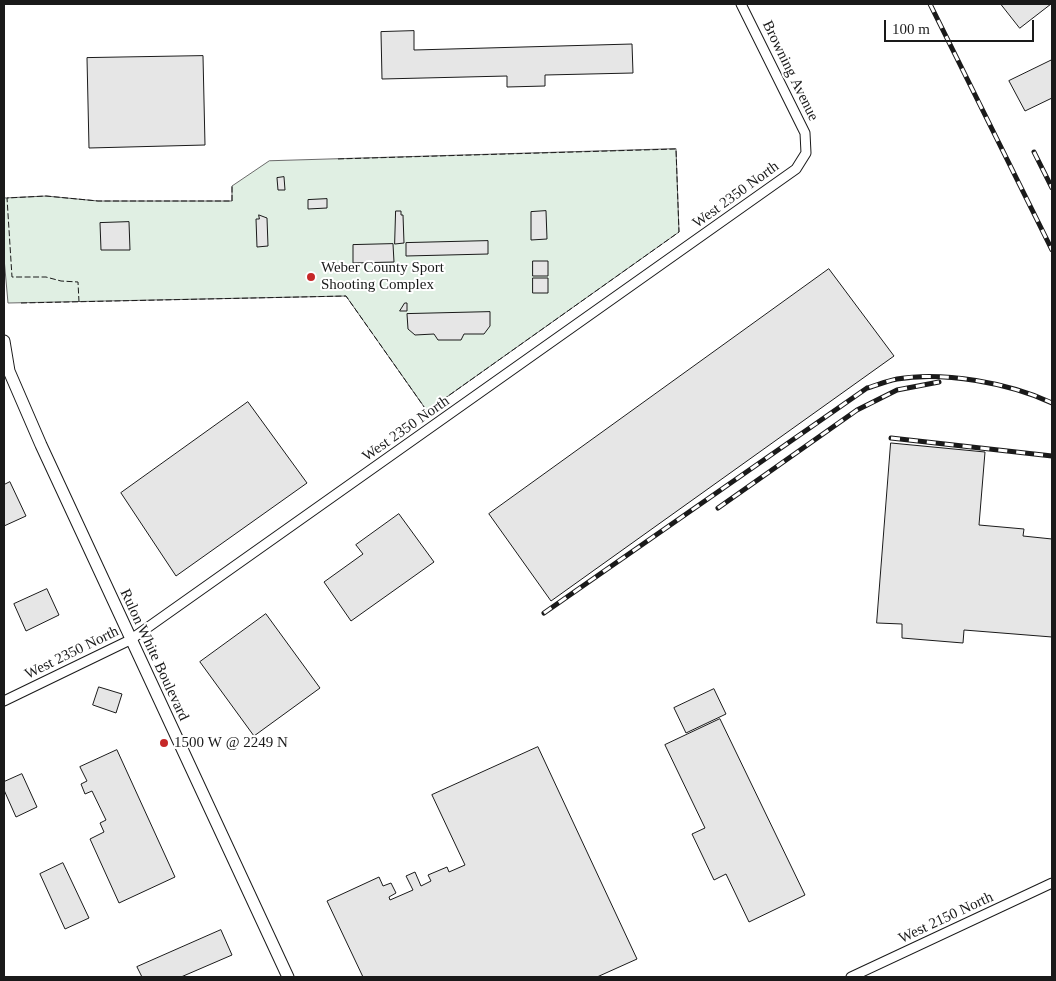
<!DOCTYPE html>
<html>
<head>
<meta charset="utf-8">
<style>
  body { margin:0 }
  #map { position:relative; width:1056px; height:981px; overflow:hidden; background:#fff; font-family:Georgia,serif }
  canvas { display:block }
  .frame { position:absolute; inset:0; border:5px solid #1a1a1a; pointer-events:none }
  .scale { position:absolute; left:884px; top:20px; width:150px; height:22px; box-sizing:border-box; border:2px solid #1a1a1a; border-top:0; padding-left:6px; font-size:15px; line-height:18px; white-space:nowrap; color:#1a1a1a; -webkit-text-stroke:4px #fff; paint-order:stroke }
</style>
</head>
<body>
<div id="map">
<canvas width="1056" height="981"></canvas>
<div class="frame"></div>
<div class="scale">100 m</div>
</div>
<script>
const ctx = document.querySelector('canvas').getContext('2d');
ctx.lineJoin = 'round';
function paint(path, color) {
  ctx.fillStyle = color;
  ctx.fill(path, 'evenodd');
}
function strokePath(path, color, width, dash) {
  ctx.strokeStyle = color;
  ctx.lineWidth = width;
  ctx.lineCap = dash ? 'butt' : 'round';
  ctx.setLineDash(dash || []);
  ctx.stroke(path);
}
function drawText(font, color, halo, rows, align = 'center') {
  ctx.font = font + ' Georgia,serif';
  ctx.lineWidth = 4;
  ctx.setLineDash([]);
  ctx.textBaseline = 'middle';
  ctx.strokeStyle = halo;
  ctx.fillStyle = color;
  for (const [text, x, y, turn = 0] of rows) {
    ctx.save();
    ctx.translate(x, y);
    ctx.rotate((+turn || 0) * Math.PI / 180);
    ctx.textAlign = isNaN(turn) ? turn : align;
    if (halo) ctx.strokeText(text, 0, 0);
    ctx.fillText(text, 0, 0);
    ctx.restore();
  }
}
const green = new Path2D(`
  M676,149L679,232L427,411L346,296L8,303L4,258V198L46,196L98,201H232V186L269,161Z`);
paint(green, '#e0efe3');
strokePath(green, '#6a6a6a', 1);
const building = new Path2D(`
  M1001,4H1051L1020,28Z
  M414,31V50L632,44L633,73L545,75V86L507,87V76L382,79L381,32Z
  M203,56L205,145L89,148L87,58Z
  M1052,60V98L1025,111L1009,81Z
  M284,177L285,190H278L277,178Z
  M327,199V208L308,209V200Z
  M396,211H401V215H403L404,243L395,244Z
  M546,211L547,239L531,240V212Z
  M259,215L267,218L268,246L257,247L256,219H259Z
  M129,222L130,250H101L100,223Z
  M488,241V254L406,256V243Z
  M393,244L394,262L353,263V245Z
  M533,261H548V276H533Z
  M829,269L894,356L551,601L489,514Z
  M533,278H548V293H533Z
  M405,303H407V311H400Z
  M490,312V326L484,334H464L461,340H438L434,334L415,335L408,329L407,314Z
  M248,402L307,483L176,576L121,493Z
  M891,443L985,452L979,525L1024,529L1023,536L1052,539V637L964,630L963,643L902,638V624L877,623Z
  M10,482L26,516L4,526V485Z
  M399,514L434,562L351,621L324,582L363,554L356,545Z
  M47,589L59,615L26,631L14,604Z
  M266,614L320,688L254,736L200,662Z
  M99,687L122,694L116,713L93,705Z
  M714,689L726,714L686,733L674,708Z
  M720,719L805,895L749,922L726,874L714,880L692,834L705,828L665,745Z
  M538,747L637,959L597,977H363L327,901L379,877L383,886L391,883L396,893L389,897L390,900L413,890L406,876L415,872L421,886L431,881L428,875L447,867L449,872L465,865L432,795Z
  M117,750L175,877L119,903L90,839L104,832L100,823L106,820L92,791L85,794L81,784L87,781L80,767Z
  M22,774L37,807L16,817L4,790V782Z
  M63,863L89,918L65,929L40,874Z
  M221,930L232,955L181,977H142L137,967Z`);
paint(building, '#e6e6e6');
strokePath(building, '#1a1a1a', 1);
const minor = new Path2D(`
  M4,701L130,640L796,169L806,153L805,133L741,4
  M851,977L1052,883`);
const tertiary = new Path2D(`
  M4,341L9,371L41,445L288,977`);
strokePath(minor, '#1a1a1a', 11);
strokePath(tertiary, '#1a1a1a', 13);
strokePath(minor, '#fff', 9);
strokePath(tertiary, '#fff', 11);
const rail = new Path2D(`
  M930,4L1052,250
  M1034,152L1052,188
  M891,438L1052,456
  M718,508L857,410L897,390L939,382
  M544,613L867,388C877,385 887,381 897,379C943,371 1010,383 1052,403`);
strokePath(rail, '#1a1a1a', 5);
strokePath(rail, '#fff', 3, [9]);
strokePath(new Path2D(`
  M79,302L78,282L61,281L46,277H12L7,198L46,196L98,201H232V186
  M21,303L346,296L427,411L679,232L676,149L336,159`), '#1a1a1a', 1, [6, 2.5]);
for (const [x, y, r, color] of [
  [311,277,5,"#c62828"],
  [164,743,5,"#c62828"]
]) {
  const dot = new Path2D();
  dot.arc(x, y, r, 0, 2 * Math.PI);
  ctx.fillStyle = color;
  ctx.fill(dot);
  strokePath(dot, '#fff', 2);
}
drawText('15px', '#1a1a1a', '#fff', [
  ["Browning Avenue",790,71,64],
  ["West 2350 North",736,195,-36],
  ["West 2350 North",406,429,-35],
  ["West 2350 North",72,653,-26],
  ["Rulon White Boulevard",154,655,65],
  ["West 2150 North",946,918,-25]
]);
drawText('15px', '#1a1a1a', '#fff', [
  ["Weber County Sport",321,268],
  ["Shooting Complex",321,285],
  ["1500 W @ 2249 N",174,743]
], 'left');
</script>
</body>
</html>
